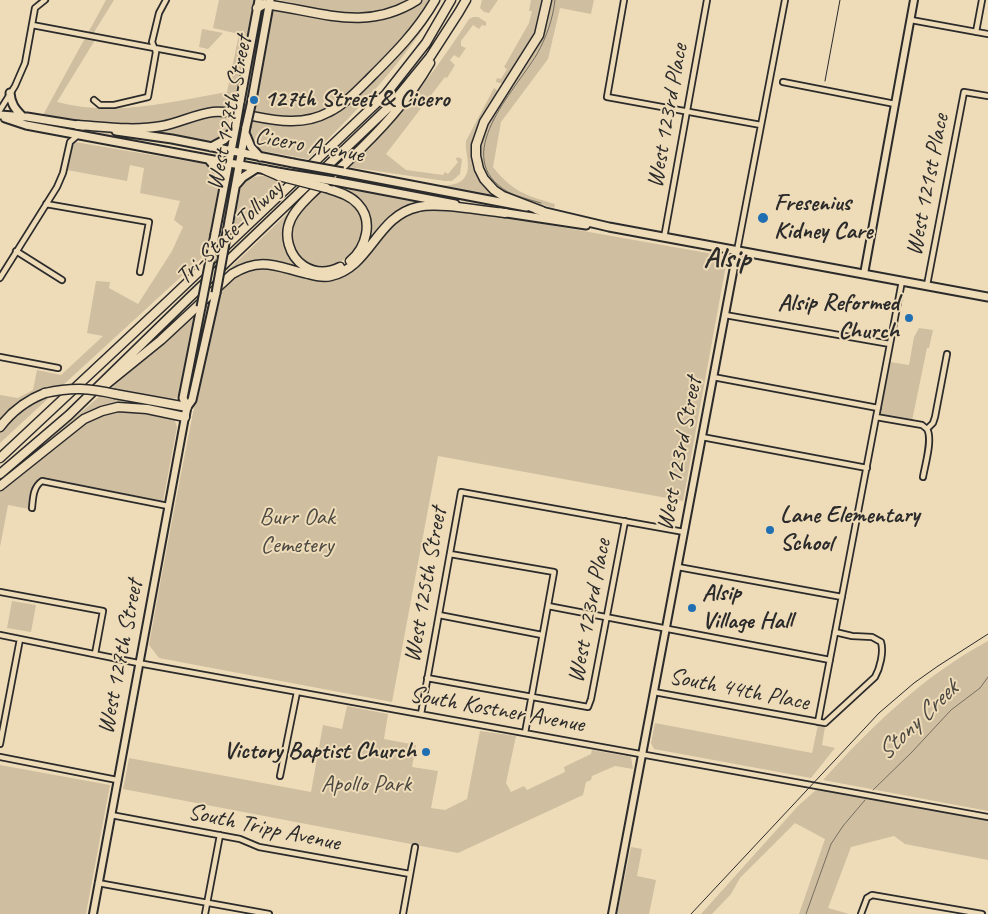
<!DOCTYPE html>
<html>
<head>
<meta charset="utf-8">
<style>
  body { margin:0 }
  canvas { display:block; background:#eedbb8 }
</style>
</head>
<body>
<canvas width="988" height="914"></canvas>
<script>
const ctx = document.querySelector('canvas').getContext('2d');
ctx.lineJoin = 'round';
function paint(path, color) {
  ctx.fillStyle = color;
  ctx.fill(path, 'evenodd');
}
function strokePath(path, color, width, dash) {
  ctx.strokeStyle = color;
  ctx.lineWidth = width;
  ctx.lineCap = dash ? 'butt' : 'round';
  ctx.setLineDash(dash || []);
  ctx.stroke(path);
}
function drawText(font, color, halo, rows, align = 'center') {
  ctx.font = font + ' Caveat,sans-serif';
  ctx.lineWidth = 4;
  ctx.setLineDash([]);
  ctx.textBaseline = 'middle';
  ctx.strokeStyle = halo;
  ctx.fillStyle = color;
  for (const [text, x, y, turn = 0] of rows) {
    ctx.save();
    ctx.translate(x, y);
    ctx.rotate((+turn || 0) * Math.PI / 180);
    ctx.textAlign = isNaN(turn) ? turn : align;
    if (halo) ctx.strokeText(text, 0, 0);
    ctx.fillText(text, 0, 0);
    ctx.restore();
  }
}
paint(new Path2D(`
  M106,0H114L93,34L88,33Z
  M219,0H254L241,70L231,109L207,110L150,125H121L43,115L85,38L95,40L57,102C116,117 169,102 227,92L239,34L213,28Z
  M279,0H410C359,26 330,9 279,0Z
  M421,0H432L405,37L349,95L336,104L312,115L290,119L253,113L271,10H277C328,19 374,33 421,0Z
  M439,0H442C403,63 360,108 308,159L263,151C247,143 250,135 252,120L279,124L320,118L402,50L418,31Z
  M482,0H498L489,13L484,12L480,8Z
  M531,0H544L539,23L530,45L504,84L496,82L497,78L501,79L507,69L504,67L529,23L532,11H529Z
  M549,0H594L591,14L560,8L548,59L501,122L493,167C513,192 525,195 555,204L554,208C542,204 512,199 503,192C486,179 475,157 481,135C490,107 522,76 537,48C544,34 547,16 549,0Z
  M473,17H478L486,22V26L482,25L479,29L473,25L461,41V46L466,48L459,58L454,55L450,60L455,65L447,78L445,77L386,154L406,170L443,175L445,172L448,174L458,162L456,159L457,157L462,159L460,174L452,181H445L349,167C397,121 433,75 469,19Z
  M202,29L223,33L208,49L199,47Z
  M494,88L497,90C497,99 490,107 485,114C476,128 468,149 475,166C479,174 496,191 502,199L423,184C440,185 467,191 468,166C468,157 465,150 466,141Z
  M214,115H230L225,136L216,141L204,143L139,131Z
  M30,121L127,135L168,143L122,139L30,122Z
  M75,142L205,164L215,170L219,185L207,253L62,386C38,390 16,400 0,420V395L18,398L33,390L37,370L61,375L103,336L87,333L96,281L110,282L109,288L138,304L172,251L183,227L174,220L180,201L140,193L144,168L130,165L127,181L67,170L71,147Z
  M264,176L285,181L234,228C238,204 233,176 264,176Z
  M342,178L391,182L562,218V220Z
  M344,189L434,202L392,216L378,229L366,246L365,208L359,199Z
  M321,190C413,205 330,307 296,251C280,226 306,207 321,190Z
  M444,208L465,210L719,255L725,259L728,265H726L683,501L438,456L392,702L159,658L149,645C165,555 182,467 200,378C207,347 217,317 223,285C273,244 296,294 340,278C365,269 372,243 390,226C405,212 425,210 444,208Z
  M288,213L289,215L284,234L305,271L272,262L224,277L225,273Z
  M210,303L189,401L187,400L205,309Z
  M196,310L180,393L176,398L169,400L108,389L179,330Z
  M919,328L933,330L929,348H927L912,421L880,414L890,362L909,365L914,337Z
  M53,394L0,443V431C14,413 31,402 53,394Z
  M101,395L127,399V402C88,407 67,427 38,451L37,450Z
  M124,409L138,410L174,418L177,427L163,501L39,479L34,484L29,509L8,505L0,547V492L83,423L96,416Z
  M12,601L36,605L31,632L7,628Z
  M988,641V811L823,780C872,726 923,676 988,641Z
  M347,706L388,714L384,739L416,745L412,767L438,771L431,808L445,810L467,799L480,731L516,736L506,783L511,792L524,786L527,790L565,772L564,767L591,754L592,750L631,757L633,769L615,766L592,776L591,780L586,782L583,795L458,853L123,789L129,758L311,792L323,725L342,729Z
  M655,723L812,753L818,725L825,727L822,745L835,748L811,778L654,749L651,743Z
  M0,765L110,785L86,914H0Z
  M817,789L988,820V860L905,844L894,836L851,847L828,908L849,914H799L825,839L795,823L740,878L731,894L712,914H701L798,806Z
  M631,847L642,849L637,876L656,880L649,914H617Z`), '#cfbfa0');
strokePath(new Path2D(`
  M541,203C531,200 518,197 508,192C448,157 515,91 537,54C546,38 553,19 555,0
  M873,790L912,752L951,710L980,688L988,677
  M806,914L831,844L843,826L865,800`), '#756e60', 1);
const street = new Path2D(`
  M624,0L607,97L761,125
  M911,20L988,34
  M32,25L202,57
  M976,32L982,0
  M783,82L895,104
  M94,100L100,105H114L148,97L156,52L152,42L159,13L166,0
  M0,110L15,86L25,63L35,8L45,0
  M46,204L149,222L140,272
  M664,238L707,0
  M16,251L62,280
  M737,251L785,0
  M0,278L57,187L63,173L70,142L78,135
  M927,285L964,92L988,96
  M725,315L890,344
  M0,357L58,368
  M713,377L878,408
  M876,417L922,425L927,429
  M927,429L933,423L935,417L947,354
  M702,437L867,468
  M923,477C925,465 933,439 927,429
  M32,508C33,498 33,487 42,481L168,506
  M450,554L554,572L525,733
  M678,567L842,597
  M0,592L103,611L95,654
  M548,606L830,660
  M439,615L542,635
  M0,635L138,663L988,817
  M427,678L588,707L591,699L625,521
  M654,692L825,723L875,677C880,668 884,652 881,642L872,637L852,636L835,632
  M421,714L461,492L684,532
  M818,722L902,281
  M0,744L20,639
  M0,757L117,780
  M280,776L297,692
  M111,815L240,839L259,847L410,874
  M98,883L269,914
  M205,914L220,835
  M403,914L415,847
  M861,914L867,898L872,895L982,914`);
const secondary = new Path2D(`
  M864,274L914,0
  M93,914L185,417
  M612,914L737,251`);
const primary = new Path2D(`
  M10,93C11,104 15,109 22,116
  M240,102L259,0
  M251,105L270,0
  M0,115L27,117L83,126
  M5,118L26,125L283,173
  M116,131L172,139L293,163
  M246,135L251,147L260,157
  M211,147L224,140L234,130
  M209,160L220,173L224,182
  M343,172L526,207
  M334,181L455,204
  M237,184L243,177L257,168
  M537,210L609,227L988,297
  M500,212L586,225
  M229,221L246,127
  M215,234L236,125
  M187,407L183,398L201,307
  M185,417L187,407L192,400L216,293`);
const highway = new Path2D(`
  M257,8L264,4C320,11 365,33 417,0
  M78,125C106,127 134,131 162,126C179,123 196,114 213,112C239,110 266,122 292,121C304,121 318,118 329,112C345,104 357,91 370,78C394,54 418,30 435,0
  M265,170L279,176
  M326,188C338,192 350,195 358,204C374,221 366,248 350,261
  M542,211L503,196L494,190L484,179L479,169L476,156V145L484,122L539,35L547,0
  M340,267C328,273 315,273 304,266C289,256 283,235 291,219C299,202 332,176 347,162C379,132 408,101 430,63
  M103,387L161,340L232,274C262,256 277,267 308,274C315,276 323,278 331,276C371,267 376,216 418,207C439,202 482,211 505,213
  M115,394L187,407
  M0,427C12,411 27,400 45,393
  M0,458L170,299L386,94L426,43L451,0
  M0,474L69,415L189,298L390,106L430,57L459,12L466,0
  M0,486L84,419L102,411L118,407L147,409L185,417`);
strokePath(street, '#2b2b2b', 8);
strokePath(secondary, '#2b2b2b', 10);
strokePath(primary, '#2b2b2b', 11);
strokePath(highway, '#2b2b2b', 11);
strokePath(street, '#eedbb8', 4.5);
strokePath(secondary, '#eedbb8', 6);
strokePath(primary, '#eedbb8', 7);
strokePath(highway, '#eedbb8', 8);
strokePath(new Path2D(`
  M825,81L840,0
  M691,914L879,713L914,683L938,666L988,634`), '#2b2b2b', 1);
const primaryBridge = new Path2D(`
  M236,125L240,102
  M246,127L251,105
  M293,163L343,172
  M283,173L334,181
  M216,293L229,221
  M201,307L215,234`);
const highwayBridge = new Path2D(`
  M279,176L326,188
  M45,393C72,387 89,388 115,394`);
strokePath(primaryBridge, '#2b2b2b', 11, []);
strokePath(highwayBridge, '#2b2b2b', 11, []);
strokePath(primaryBridge, '#eedbb8', 7);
strokePath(highwayBridge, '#eedbb8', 8);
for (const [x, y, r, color] of [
  [254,100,5,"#1f6fb2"],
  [763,218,6,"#1f6fb2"],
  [909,318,5,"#1f6fb2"],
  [770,530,5,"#1f6fb2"],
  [692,608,5,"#1f6fb2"],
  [426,752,5,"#1f6fb2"]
]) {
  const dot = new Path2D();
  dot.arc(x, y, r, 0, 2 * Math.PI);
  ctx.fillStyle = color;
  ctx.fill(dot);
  strokePath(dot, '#eedbb8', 2);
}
drawText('bold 24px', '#2b2b2b', '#eedbb8', [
  ["127th Street & Cicero",264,100],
  ["Fresenius",774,204],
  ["Kidney Care",774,232],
  ["Alsip Reformed",899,304,"right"],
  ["Church",899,332,"right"],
  ["Lane Elementary",780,516],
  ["School",780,544],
  ["Alsip",702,594],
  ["Village Hall",702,622],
  ["Victory Baptist Church",416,752,"right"]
], 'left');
drawText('24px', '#2b2b2b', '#eedbb8', [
  ["West 127th Street",230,113,-79],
  ["West 123rd Place",668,116,-80],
  ["Cicero Avenue",309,146,10],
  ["West 121st Place",928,185,-79],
  ["Tri-State Tollway",230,233,-44],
  ["West 123rd Street",680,454,-79],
  ["West 125th Street",426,585,-80],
  ["West 123rd Place",590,611,-79],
  ["West 127th Street",121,657,-79],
  ["South 44th Place",739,690,11],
  ["South Kostner Avenue",497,710,10],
  ["South Tripp Avenue",264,828,12]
]);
drawText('24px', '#4c4942', '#eedbb8', [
  ["Burr Oak",297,518],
  ["Cemetery",297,546],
  ["Apollo Park",366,785]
]);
drawText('italic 25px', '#4a4741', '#eedbb8', [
  ["Stony Creek",918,721,-44]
]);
drawText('bold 29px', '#2b2b2b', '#eedbb8', [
  ["Alsip",727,259]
]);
</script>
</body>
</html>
